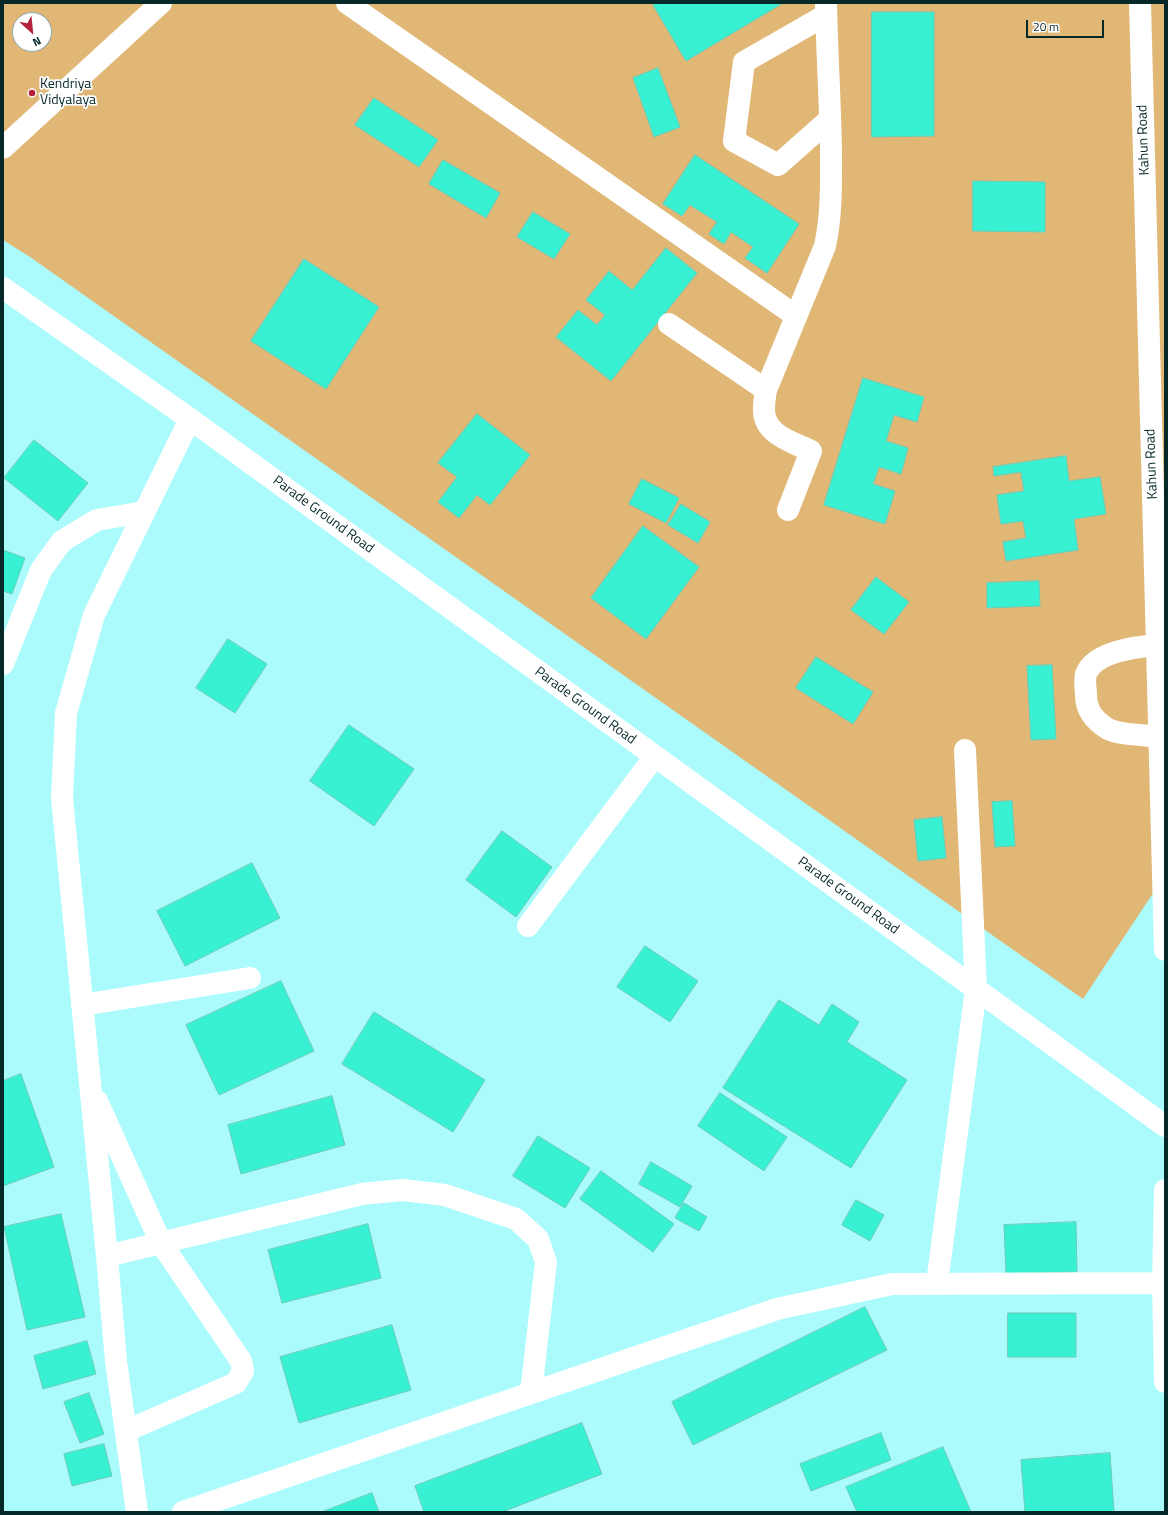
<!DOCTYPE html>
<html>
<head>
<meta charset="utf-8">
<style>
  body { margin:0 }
  #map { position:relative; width:1168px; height:1515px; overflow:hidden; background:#abfbfd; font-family:"Titillium Web",sans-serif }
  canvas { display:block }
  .frame { position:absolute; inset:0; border:4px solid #052829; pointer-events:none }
  .north { position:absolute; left:12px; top:12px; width:40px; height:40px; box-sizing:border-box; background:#fff; border:1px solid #9ba9a9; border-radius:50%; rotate:153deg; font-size:11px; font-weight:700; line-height:16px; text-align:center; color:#052829 }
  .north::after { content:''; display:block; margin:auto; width:14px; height:18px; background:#b3213a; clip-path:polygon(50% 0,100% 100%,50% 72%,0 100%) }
  .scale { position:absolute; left:1026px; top:20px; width:78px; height:18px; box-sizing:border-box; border:2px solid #052829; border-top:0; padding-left:5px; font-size:12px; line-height:14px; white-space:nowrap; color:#052829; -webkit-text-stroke:3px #fff; paint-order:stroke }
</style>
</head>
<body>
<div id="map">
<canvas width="1168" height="1515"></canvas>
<div class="frame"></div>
<div class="north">N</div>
<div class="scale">20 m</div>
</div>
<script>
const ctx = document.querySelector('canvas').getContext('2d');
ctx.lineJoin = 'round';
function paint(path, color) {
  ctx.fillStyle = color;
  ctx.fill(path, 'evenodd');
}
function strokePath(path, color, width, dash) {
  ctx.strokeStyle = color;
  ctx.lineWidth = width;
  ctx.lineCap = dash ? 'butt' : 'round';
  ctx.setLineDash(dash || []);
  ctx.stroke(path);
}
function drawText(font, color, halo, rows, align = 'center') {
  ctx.font = font + ' "Titillium Web",sans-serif';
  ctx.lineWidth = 3.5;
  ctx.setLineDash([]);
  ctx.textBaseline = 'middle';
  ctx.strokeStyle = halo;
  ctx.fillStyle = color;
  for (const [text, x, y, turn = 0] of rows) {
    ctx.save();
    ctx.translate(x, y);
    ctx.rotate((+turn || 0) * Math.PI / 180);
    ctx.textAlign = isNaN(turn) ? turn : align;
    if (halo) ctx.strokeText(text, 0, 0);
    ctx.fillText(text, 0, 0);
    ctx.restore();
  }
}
paint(new Path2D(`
  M3,3H1165V875L1083,999L30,257L3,240ZM20,20H44V44H20Z`), '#e1b776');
const building = new Path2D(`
  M657,3H688L689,4L691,3H783L686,61L653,5Z
  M872,12H934V136L872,137Z
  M658,68L680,127L654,137L633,78Z
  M374,98L438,140L419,167L355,125Z
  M695,155L799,224L767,273L745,258L753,247L731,232L724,244L709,234L717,222L690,205L682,216L663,204Z
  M443,160L500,193L486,218L429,184Z
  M973,181L1045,182V232L973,231Z
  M533,212L570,234L554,259L517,237Z
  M666,248L697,273L611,381L556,337L578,310L597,325L605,315L586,300L609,271L632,290Z
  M304,259L379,307L326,389L251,341Z
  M863,378L924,397L917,422L894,415L886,441L908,448L901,474L879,467L873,484L895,491L885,524L824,505Z
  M477,414L530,455L490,505L477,495L459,518L438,502L457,477L438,463Z
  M34,440L88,483L58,521L4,478Z
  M1066,456L1069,481L1100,477L1106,514L1074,519L1078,550L1006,561L1003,542L1026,538L1023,521L1001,524L997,495L1024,491L1021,472L994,476L993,467Z
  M642,479L679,498L666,523L629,504Z
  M681,504L710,522L698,543L668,525Z
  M643,526L699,567L646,639L591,598Z
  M3,550L25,558L12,594L3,591Z
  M876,577L909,602L884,634L851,610Z
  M1039,581L1040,606L987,608V583Z
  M228,639L267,664L235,713L196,688Z
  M816,657L873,692L853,724L796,688Z
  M1052,665L1056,739L1031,740L1027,666Z
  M349,725L414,769L374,826L310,781Z
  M1012,801L1015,846L995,847L992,802Z
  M942,817L946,858L918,861L914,820Z
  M502,831L552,867L516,917L466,880Z
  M252,863L280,918L185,966L157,911Z
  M645,946L698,981L670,1022L617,987Z
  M281,981L314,1051L219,1095L186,1025Z
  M779,1000L819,1025L832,1004L859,1022L847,1042L907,1080L851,1168L723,1088Z
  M374,1012L485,1080L453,1132L342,1064Z
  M21,1074L54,1167L3,1186V1081Z
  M720,1093L787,1137L764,1171L698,1126Z
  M332,1096L345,1145L241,1174L228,1125Z
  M538,1136L590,1168L565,1208L513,1176Z
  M651,1162L692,1186L680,1207L639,1184Z
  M601,1171L674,1224L653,1252L580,1199Z
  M856,1200L884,1215L870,1241L842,1225Z
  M684,1203L707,1217L699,1231L675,1218Z
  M61,1214L85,1317L27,1330L4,1227Z
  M1076,1222L1077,1272L1006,1274L1004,1225Z
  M368,1224L381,1278L282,1303L268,1250Z
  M865,1307L887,1350L693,1445L672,1402Z
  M1008,1313H1076V1357H1008Z
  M392,1325L411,1390L299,1423L280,1357Z
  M87,1341L96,1374L43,1389L34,1356Z
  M89,1393L104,1434L80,1443L64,1402Z
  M582,1423L602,1474L502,1512H424L415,1486Z
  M881,1433L891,1460L811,1491L800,1464Z
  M104,1444L112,1476L72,1486L64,1454Z
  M943,1447L971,1512H857L846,1487Z
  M1110,1453L1114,1512H1025L1021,1460Z
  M372,1493L379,1512H322Z`);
paint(building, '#38f1d2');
strokePath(building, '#6bccb8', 1);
strokePath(new Path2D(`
  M347,3L796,316
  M1140,3L1165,950
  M826,15L744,62L734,141L778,165L830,119
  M3,148L161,3
  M3,288L190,419L1165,1126
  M669,324L766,390
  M788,510L811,451C792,442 763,434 764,409C764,403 765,396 766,390L825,246C832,214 831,182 831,149C830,100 827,52 826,3
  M1157,645C1137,647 1095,651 1086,674C1084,680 1086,689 1086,695C1086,711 1095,721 1108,729C1120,735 1146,735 1160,737
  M3,664L41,570L62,541L97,520L144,512
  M528,926L655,756
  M82,1005L250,978
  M97,1101L161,1243L241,1361L243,1371L236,1383L126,1431
  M1165,1190L1163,1283L1165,1382
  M107,1256L362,1194L402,1190L445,1195L516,1219L538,1239L546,1262L531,1393
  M937,1283L976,989L965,750
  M137,1512L116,1361L107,1256L62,798L66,713L94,615L190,419
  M183,1512L777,1309L892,1284L1163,1283`), '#fff', 22);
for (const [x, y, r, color] of [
  [32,93,4,"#b3213a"]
]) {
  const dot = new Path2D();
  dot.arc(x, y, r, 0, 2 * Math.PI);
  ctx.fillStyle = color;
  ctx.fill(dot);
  strokePath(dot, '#fff', 1.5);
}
drawText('14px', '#052829', '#fff', [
  ["Kendriya",40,85],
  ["Vidyalaya",40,101]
], 'left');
drawText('14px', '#052829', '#fff', [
  ["Kahun Road",1144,140,-92],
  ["Kahun Road",1152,464,-92],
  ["Parade Ground Road",323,515,36],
  ["Parade Ground Road",585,706,36],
  ["Parade Ground Road",848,896,36]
]);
</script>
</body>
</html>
